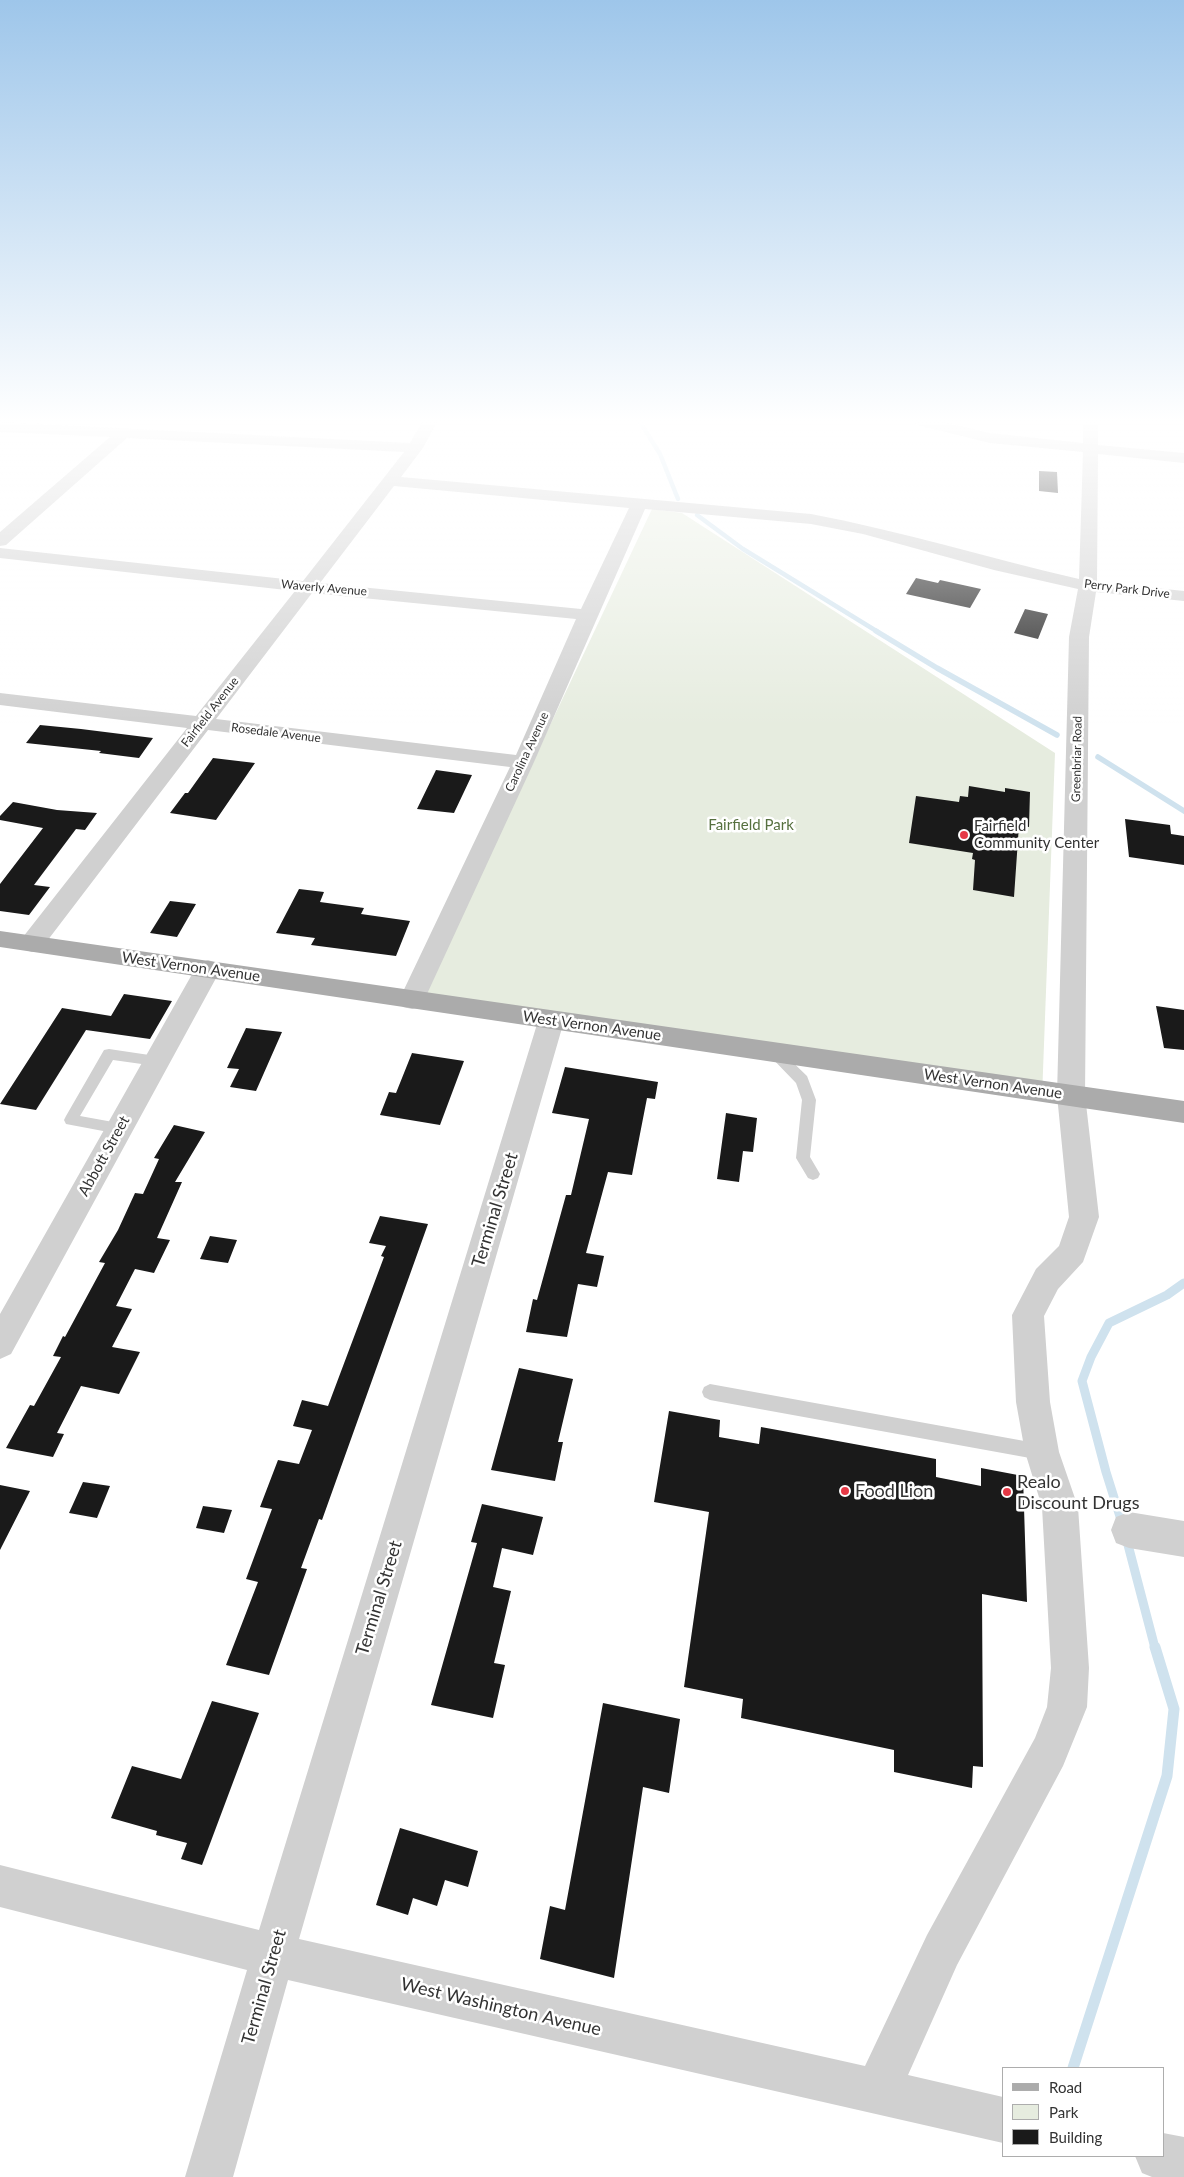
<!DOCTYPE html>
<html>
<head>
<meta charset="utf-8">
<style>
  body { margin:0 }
  #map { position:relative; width:1184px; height:2177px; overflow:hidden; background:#fff; font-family:Lato,sans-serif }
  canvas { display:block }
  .legend { position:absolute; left:1002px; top:2067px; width:162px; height:90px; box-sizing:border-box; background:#fff; border:1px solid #adadad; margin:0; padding:6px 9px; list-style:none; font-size:15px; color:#333 }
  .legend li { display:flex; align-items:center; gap:10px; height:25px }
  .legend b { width:25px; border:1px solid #adadad }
</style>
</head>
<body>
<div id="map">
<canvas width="1184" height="2177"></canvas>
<ul class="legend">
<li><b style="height:6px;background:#ababab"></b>Road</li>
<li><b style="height:14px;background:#e6ecdf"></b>Park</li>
<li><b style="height:14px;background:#1a1a1a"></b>Building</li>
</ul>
</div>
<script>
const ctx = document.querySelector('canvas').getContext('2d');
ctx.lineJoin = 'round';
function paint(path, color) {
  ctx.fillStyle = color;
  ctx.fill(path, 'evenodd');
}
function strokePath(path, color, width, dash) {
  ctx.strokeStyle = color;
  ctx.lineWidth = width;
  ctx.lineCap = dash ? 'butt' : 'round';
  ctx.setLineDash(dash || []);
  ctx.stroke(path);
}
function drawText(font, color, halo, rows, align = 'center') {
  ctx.font = font + ' Lato,sans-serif';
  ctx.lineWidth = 5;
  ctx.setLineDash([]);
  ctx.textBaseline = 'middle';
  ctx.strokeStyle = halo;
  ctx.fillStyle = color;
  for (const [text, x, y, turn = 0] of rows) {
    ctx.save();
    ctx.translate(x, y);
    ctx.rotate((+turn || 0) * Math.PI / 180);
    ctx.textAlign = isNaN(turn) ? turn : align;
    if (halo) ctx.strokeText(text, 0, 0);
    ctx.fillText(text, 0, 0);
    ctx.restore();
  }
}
paint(new Path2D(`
  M652,509L682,513L1055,753L1042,1097L420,1001Z`), '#e6ecdf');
strokePath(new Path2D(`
  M640,422L660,454L678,499
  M697,515L743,549L878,632`), '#cfe2ee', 4.5);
strokePath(new Path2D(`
  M876,631L937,668L1057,735
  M1098,757L1184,811`), '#cfe2ee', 5.5);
strokePath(new Path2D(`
  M1122,1523L1106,1472L1082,1381L1091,1357L1109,1323L1167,1295L1184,1283
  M1127,1541L1155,1648`), '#cfe2ee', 9);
strokePath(new Path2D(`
  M1073,2068L1167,1776L1174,1709L1155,1647`), '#cfe2ee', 11);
paint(new Path2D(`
  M1039,471L1057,472L1058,493L1039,491Z
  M916,578L938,583L940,580L981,589L970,608L906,594Z
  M1025,609L1048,614L1038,639L1014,633Z
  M40,725L81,729L153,738L139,758L99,753L101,751L26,743Z
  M213,758L255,763L216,820L170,813L185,793H188Z
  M436,770L472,775L454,813L417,809Z
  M969,786L1005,792V788L1030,792L1029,827L1019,825L1014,897L973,890L975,860L972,859L973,853L909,843L916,796L959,802L960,796L968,797Z
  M13,802L57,810L97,813L85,830L76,829L34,885L50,887L29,915L0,911V884L43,828L0,820V816Z
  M1125,819L1170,825L1171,834L1184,836V865L1129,857Z
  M299,889L324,892L320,902L364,908L361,914L410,921L396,956L311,945L315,938L276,933Z
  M170,901L196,904L177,937L150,933Z
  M124,994L172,1001L150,1039L86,1030L36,1110L0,1104L62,1008L111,1016Z
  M1156,1006L1184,1010V1050L1164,1048Z
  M246,1028L282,1032L256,1091L230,1087L239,1069L227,1068Z
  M412,1053L464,1061L440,1125L380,1115L389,1092L396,1093Z
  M565,1067L658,1082L655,1099L647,1098L632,1175L608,1172L586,1253L604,1256L597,1287L578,1284L567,1337L526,1332L533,1299L537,1300L566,1195H571L589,1119L552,1113Z
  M726,1113L757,1118L753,1152L743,1151L739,1182L717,1179Z
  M174,1125L205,1132L175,1182H182L157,1238L170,1240L154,1273L135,1269L116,1306L132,1309L112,1347L140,1352L119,1394L81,1386L57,1433L64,1434L53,1457L6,1448L30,1405L34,1406L61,1357L53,1356L63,1336L65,1337L105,1263L99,1262L118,1230L135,1193L143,1194L159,1159L154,1158Z
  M380,1216L428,1224L322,1520L319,1519L301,1568L307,1569L269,1675L226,1665L258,1582L246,1579L272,1509L260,1507L278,1460L299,1464L312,1430L293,1426L302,1400L328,1406L384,1257L381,1256L386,1246L369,1243Z
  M210,1236L237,1240L228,1263L200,1259Z
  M519,1368L573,1379L558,1442H563L555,1481L491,1470Z
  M669,1411L720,1420L719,1437L759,1444L761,1427L936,1459V1477L981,1486V1468L1023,1476L1027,1602L982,1594L983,1767L973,1766L972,1788L894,1772V1750L741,1718L743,1699L684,1687L709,1512L654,1502Z
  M83,1482L110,1486L97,1518L69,1513Z
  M0,1485L30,1491L0,1550Z
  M482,1504L543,1517L533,1555L502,1548L493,1587L511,1591L494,1663L505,1665L493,1718L431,1705L477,1543L471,1542Z
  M203,1506L232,1510L224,1533L196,1528Z
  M212,1701L259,1713L202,1865L181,1859L187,1843L156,1835L157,1831L111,1818L132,1766L181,1779Z
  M603,1703L680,1719L669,1793L643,1787L614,1978L540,1959L550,1906L565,1910Z
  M400,1828L478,1851L468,1887L445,1880L437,1906L413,1898L408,1915L376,1905Z`), '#1a1a1a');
paint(new Path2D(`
  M774,1048L779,1049L807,1076L816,1100L810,1157L820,1174L818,1178L813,1180L808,1178L796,1158L802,1100L796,1083L767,1053L769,1049Z
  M109,1049L156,1056L161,1057L163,1061L161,1065L156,1066L113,1060L80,1116L124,1124L126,1128L124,1132L119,1134L66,1124L64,1120L66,1116L104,1050Z
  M710,1384L1041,1444L1047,1446L1050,1452L1047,1458L1041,1460L710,1400L704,1397L702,1392L704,1387Z`), '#d0d0d0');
paint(new Path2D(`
  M0,422L410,443L422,422H437L423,448L401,477L811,514C901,531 989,558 1079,579L1083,452L990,443L917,425L915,422H943L990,433L1083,443V422H1098V445L1184,453V463L1098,454L1097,582L1184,591V601L1096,592L1089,637L1085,1095L1099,1217L1083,1262L1058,1289L1044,1316L1050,1402L1059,1452L1078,1507L1089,1668L1087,1707L1063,1766L957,1965L908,2075L1003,2097V2143L288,1980L233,2177H185L247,1970L0,1907V1865L259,1930L538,1021L542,1014L551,1011L560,1014L564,1021L299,1939L865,2066L927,1935L1035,1738L1047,1707L1051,1668L1042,1507L1025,1452L1016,1402L1012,1315L1036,1269L1059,1246L1069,1217L1057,1095L1069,637L1078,589L994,570L863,534L811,524L645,509L534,762L421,1007L412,1009L403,1007L399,1000L510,767L208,730L41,949L32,952L23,949L20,943L23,937L187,728L0,705V693L196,716L295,591L0,558V548L303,581L404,452L127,438L6,545L0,546V532L110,437L0,432ZM394,486L629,508L581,609L320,583ZM312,593L576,619L516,755L216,719Z
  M208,960L217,963L221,969L11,1354L0,1359V1314L195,969L199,963Z
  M1129,1512L1184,1521V1557L1129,1548L1116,1543L1111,1530L1116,1517Z
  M1163,2133L1184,2137V2177H1152L1142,2173L1135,2156H1163Z`), '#d0d0d0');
paint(new Path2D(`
  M0,931L1184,1101V1123L0,947Z`), '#ababab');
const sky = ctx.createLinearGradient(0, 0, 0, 727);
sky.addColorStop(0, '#9ec6ea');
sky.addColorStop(0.58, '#fff');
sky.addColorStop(1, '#ffffff00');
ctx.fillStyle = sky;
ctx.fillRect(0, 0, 1184, 727);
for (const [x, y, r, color] of [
  [964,835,5,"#e63946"],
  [845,1491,5,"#e63946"],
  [1007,1492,5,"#e63946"]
]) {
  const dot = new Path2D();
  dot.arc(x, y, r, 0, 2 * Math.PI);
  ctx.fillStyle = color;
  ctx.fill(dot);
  strokePath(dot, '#fff', 2);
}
drawText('12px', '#333', '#fff', [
  ["Waverly Avenue",324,588,5],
  ["Perry Park Drive",1127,589,7],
  ["Fairfield Avenue",210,712,-52],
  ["Rosedale Avenue",276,733,7],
  ["Carolina Avenue",527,752,-65],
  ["Greenbriar Road",1077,759,-89]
]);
drawText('15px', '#56703f', '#fff', [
  ["Fairfield Park",751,825]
]);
drawText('15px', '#333', '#fff', [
  ["Fairfield",974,826],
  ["Community Center",974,843]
], 'left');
drawText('15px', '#333', '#fff', [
  ["West Vernon Avenue",191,967,8],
  ["West Vernon Avenue",592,1026,8],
  ["West Vernon Avenue",993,1084,8],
  ["Abbott Street",104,1156,-61]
]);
drawText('18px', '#333', '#fff', [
  ["Terminal Street",495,1210,-73],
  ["Terminal Street",379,1598,-73],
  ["Terminal Street",264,1987,-74],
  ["West Washington Avenue",501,2007,13]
]);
drawText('18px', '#333', '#fff', [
  ["Realo",1017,1482],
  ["Discount Drugs",1017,1503],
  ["Food Lion",855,1491]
], 'left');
</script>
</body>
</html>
